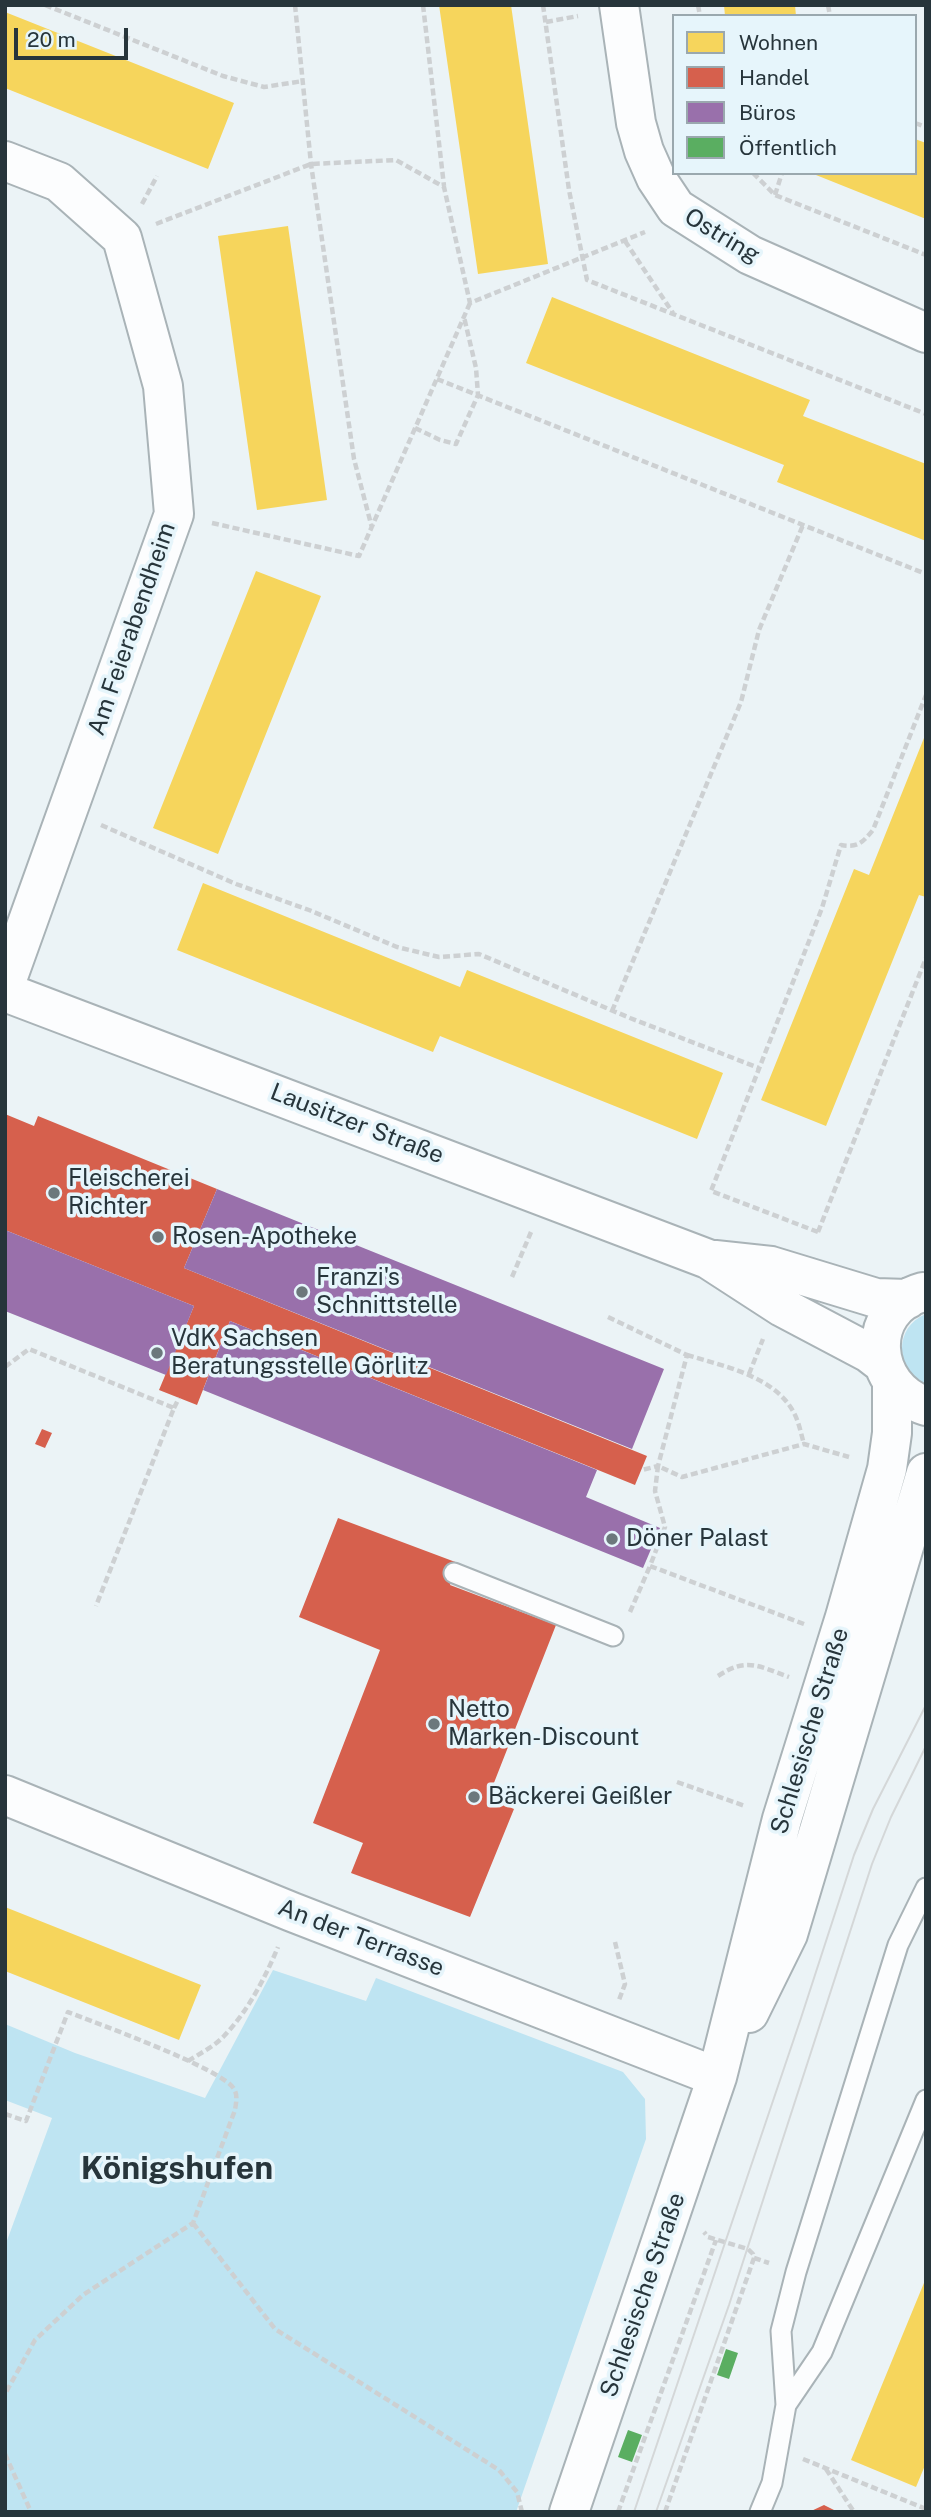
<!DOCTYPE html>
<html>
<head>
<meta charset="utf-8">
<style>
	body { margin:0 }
	#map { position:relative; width:931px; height:2517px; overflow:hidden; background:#ebf3f6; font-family:"Public Sans",sans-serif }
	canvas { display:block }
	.frame { position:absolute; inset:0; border:7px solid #27353b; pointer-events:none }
	.legend { position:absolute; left:672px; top:14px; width:245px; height:161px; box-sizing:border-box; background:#e6f5fb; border:2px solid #9aa8ae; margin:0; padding:9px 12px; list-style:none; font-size:21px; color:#27353b }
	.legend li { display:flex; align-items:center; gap:14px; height:35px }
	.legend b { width:35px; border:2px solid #9aa8ae }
	.scale { position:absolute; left:14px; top:28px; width:114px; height:32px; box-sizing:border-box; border:4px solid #27353b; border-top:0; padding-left:9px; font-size:21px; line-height:24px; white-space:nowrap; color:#27353b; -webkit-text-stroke:5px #e6f5fb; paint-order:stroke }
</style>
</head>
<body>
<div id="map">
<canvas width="931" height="2517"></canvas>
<div class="frame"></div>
<ul class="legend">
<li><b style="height:19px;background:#f6d55c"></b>Wohnen</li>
<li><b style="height:19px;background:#d6604d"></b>Handel</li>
<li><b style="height:19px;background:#9970ab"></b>Büros</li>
<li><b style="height:19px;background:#5aae61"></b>Öffentlich</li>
</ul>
<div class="scale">20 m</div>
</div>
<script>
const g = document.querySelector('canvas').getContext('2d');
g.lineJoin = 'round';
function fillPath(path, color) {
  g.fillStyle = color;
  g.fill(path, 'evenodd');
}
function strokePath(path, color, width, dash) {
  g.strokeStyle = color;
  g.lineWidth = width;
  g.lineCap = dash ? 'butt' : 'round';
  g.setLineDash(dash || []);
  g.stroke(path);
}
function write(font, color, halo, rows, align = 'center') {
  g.font = font + ' "Public Sans",sans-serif';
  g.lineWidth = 7;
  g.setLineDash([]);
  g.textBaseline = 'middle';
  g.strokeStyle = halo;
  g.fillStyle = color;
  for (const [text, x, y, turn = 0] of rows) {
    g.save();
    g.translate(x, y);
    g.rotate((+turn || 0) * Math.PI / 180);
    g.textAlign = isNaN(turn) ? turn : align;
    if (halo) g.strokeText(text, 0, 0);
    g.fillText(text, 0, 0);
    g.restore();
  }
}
const green = new Path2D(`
	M926 1314V1384C895 1371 893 1327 926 1314Z
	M273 1970 366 2001 376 1978 623 2072 645 2099 646 2139 516 2512H5V2246L52 2118 5 2100V2024L75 2053 205 2098Z`);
const homes = new Path2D(`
	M439 5H511L548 264 478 274Z
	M724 5H795L796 16H725Z
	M5 12 234 103 208 169 5 88Z
	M915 139 926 143V219L811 173H915Z
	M288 226 327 500 257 510 218 236Z
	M552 297 810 400 803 416 926 464V541L777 482 784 465 526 363Z
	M256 571 321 596 218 854 153 828Z
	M926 733V897L919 895 826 1126 761 1100 854 869 869 875Z
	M203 883 460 987 467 970 723 1073 697 1139 440 1036 433 1052 177 950Z
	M5 1907 201 1985 179 2040 5 1971Z
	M926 2278V2463L916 2487 851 2460Z`);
const shops = new Path2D(`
	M5 1114 34 1126 38 1116 217 1189 184 1268 647 1456 635 1485 230 1321 197 1405 159 1390 194 1306 5 1230Z
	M42 1429 52 1433 45 1448 35 1444Z
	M338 1518 458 1563 450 1585 556 1625 488 1798 514 1809 470 1917 351 1873 363 1843 313 1823 380 1650 299 1617Z
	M824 2505 838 2512H809Z`);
const offices = new Path2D(`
	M217 1189 664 1369 632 1449 184 1268Z
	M5 1230 194 1306 166 1375 5 1311Z
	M230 1321 597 1470 586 1497 660 1528 643 1568 203 1390Z`);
const public = new Path2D(`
	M726 2349 738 2353 729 2379 717 2375Z
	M628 2430 642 2435 632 2462 618 2457Z`);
const path = new Path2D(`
	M45 5 223 76 264 87 303 81
	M295 5 311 164 354 459 372 528
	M423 5 444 186
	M543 5 569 190 587 280 926 414
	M698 5 700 16
	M828 5 830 16
	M546 22 578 16
	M915 123 926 127
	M753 173 775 195 926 255
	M775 195 782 173
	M142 204 157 176
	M156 224 311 164 396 160 444 187 470 303 645 232
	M625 241 673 313
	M437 379 926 574
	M415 428 440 440 456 444 478 395 476 368 464 317
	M212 523 359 556 470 303
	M101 825 236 884 309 910 397 947 439 957 479 954 630 1018 759 1068
	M612 1011 741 702 759 630 803 525
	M818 1232 711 1191 822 908 841 845C858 848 863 842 873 830L926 695
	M818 1232 926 958
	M512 1277 531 1232
	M608 1317 687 1355 658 1466 642 1470
	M687 1355C723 1366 775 1376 794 1413 799 1422 801 1434 804 1444
	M5 1367 29 1349 174 1408 96 1606
	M749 1374 763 1339
	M174 1408 179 1398
	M630 1612 650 1566
	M804 1624 650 1566 665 1527 655 1491 658 1466 682 1477 804 1444 849 1457
	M718 1676C747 1657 758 1666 789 1677
	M677 1782 745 1806
	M615 1942 625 1984 619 2000
	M188 2061C199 2054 215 2046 224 2036 248 2011 265 1978 278 1947
	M5 2114 26 2121 68 2012C96 2023 223 2069 234 2089 238 2095 236 2103 235 2110L193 2223 83 2295 35 2340 5 2394
	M193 2223 275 2329 499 2470 517 2492 522 2512
	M754 2258 769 2263
	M5 2454 31 2512
	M803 2459 926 2509
	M826 2469 854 2512
	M618 2512 716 2240
	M665 2512 754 2258 753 2254 748 2249 708 2237 704 2232`);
const lane = new Path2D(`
	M454 1573 613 1636
	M786 2405 781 2331 796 2272 898 1945 926 1888
	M760 2512 772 2483 786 2405 822 2352 926 2100`);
const street = new Path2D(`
	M619 5 636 123 644 151 656 178 676 208 750 255 926 333
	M5 161 59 182 122 238 163 386 174 514 5 985
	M5 992 708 1259 782 1307 869 1353 882 1363
	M715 1260 771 1266 876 1298 908 1299
	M923 1292C863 1309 870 1388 926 1406
	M5 1795 292 1912 717 2077
	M749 2013 788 1934 926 1473
	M569 2512 717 2077 782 1819 845 1617 887 1469 892 1433V1384`);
const tram = new Path2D(`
	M634 2512 801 2018 854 1855 873 1809 926 1705
	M656 2512 729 2305 872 1864 891 1817 926 1746`);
const markers = [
	[54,1193,7,"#6c787c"],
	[158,1237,7,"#6c787c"],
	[302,1292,7,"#6c787c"],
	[157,1353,7,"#6c787c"],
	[612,1539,7,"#6c787c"],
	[434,1724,7,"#6c787c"],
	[474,1797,7,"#6c787c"]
];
const streetNames = [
	["Ostring",722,236,31],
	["Am Feierabendheim",132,629,-71],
	["Lausitzer Straße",357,1124,21],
	["Schlesische Straße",810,1731,-73],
	["An der Terrasse",361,1938,21],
	["Schlesische Straße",643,2295,-71]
];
const poiNames = [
	["Fleischerei",68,1179],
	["Richter",68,1207],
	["Rosen-Apotheke",172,1237],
	["Franzi's",316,1278],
	["Schnittstelle",316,1306],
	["VdK Sachsen",171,1339],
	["Beratungsstelle Görlitz",171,1367],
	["Döner Palast",626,1539],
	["Netto",448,1710],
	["Marken-Discount",448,1738],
	["Bäckerei Geißler",488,1797]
];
const districtNames = [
	["Königshufen",177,2169]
];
fillPath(green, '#bee4f2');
fillPath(homes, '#f6d55c');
fillPath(shops, '#d6604d');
fillPath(offices, '#9970ab');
fillPath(public, '#5aae61');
strokePath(lane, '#a9b3b7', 23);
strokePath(street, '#a9b3b7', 42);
strokePath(path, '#cdd0d2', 4.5, [7, 3.5]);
strokePath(lane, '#fcfdfe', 19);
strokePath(street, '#fcfdfe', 38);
strokePath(tram, '#d4d7d8', 2);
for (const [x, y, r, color] of markers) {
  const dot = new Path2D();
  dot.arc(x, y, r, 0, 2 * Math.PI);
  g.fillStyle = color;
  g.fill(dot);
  strokePath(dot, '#e6f5fb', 2.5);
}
write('24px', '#27353b', '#e6f5fb', streetNames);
write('24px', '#27353b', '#e6f5fb', poiNames, 'left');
write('bold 32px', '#27353b', '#e6f5fb', districtNames);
</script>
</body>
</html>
